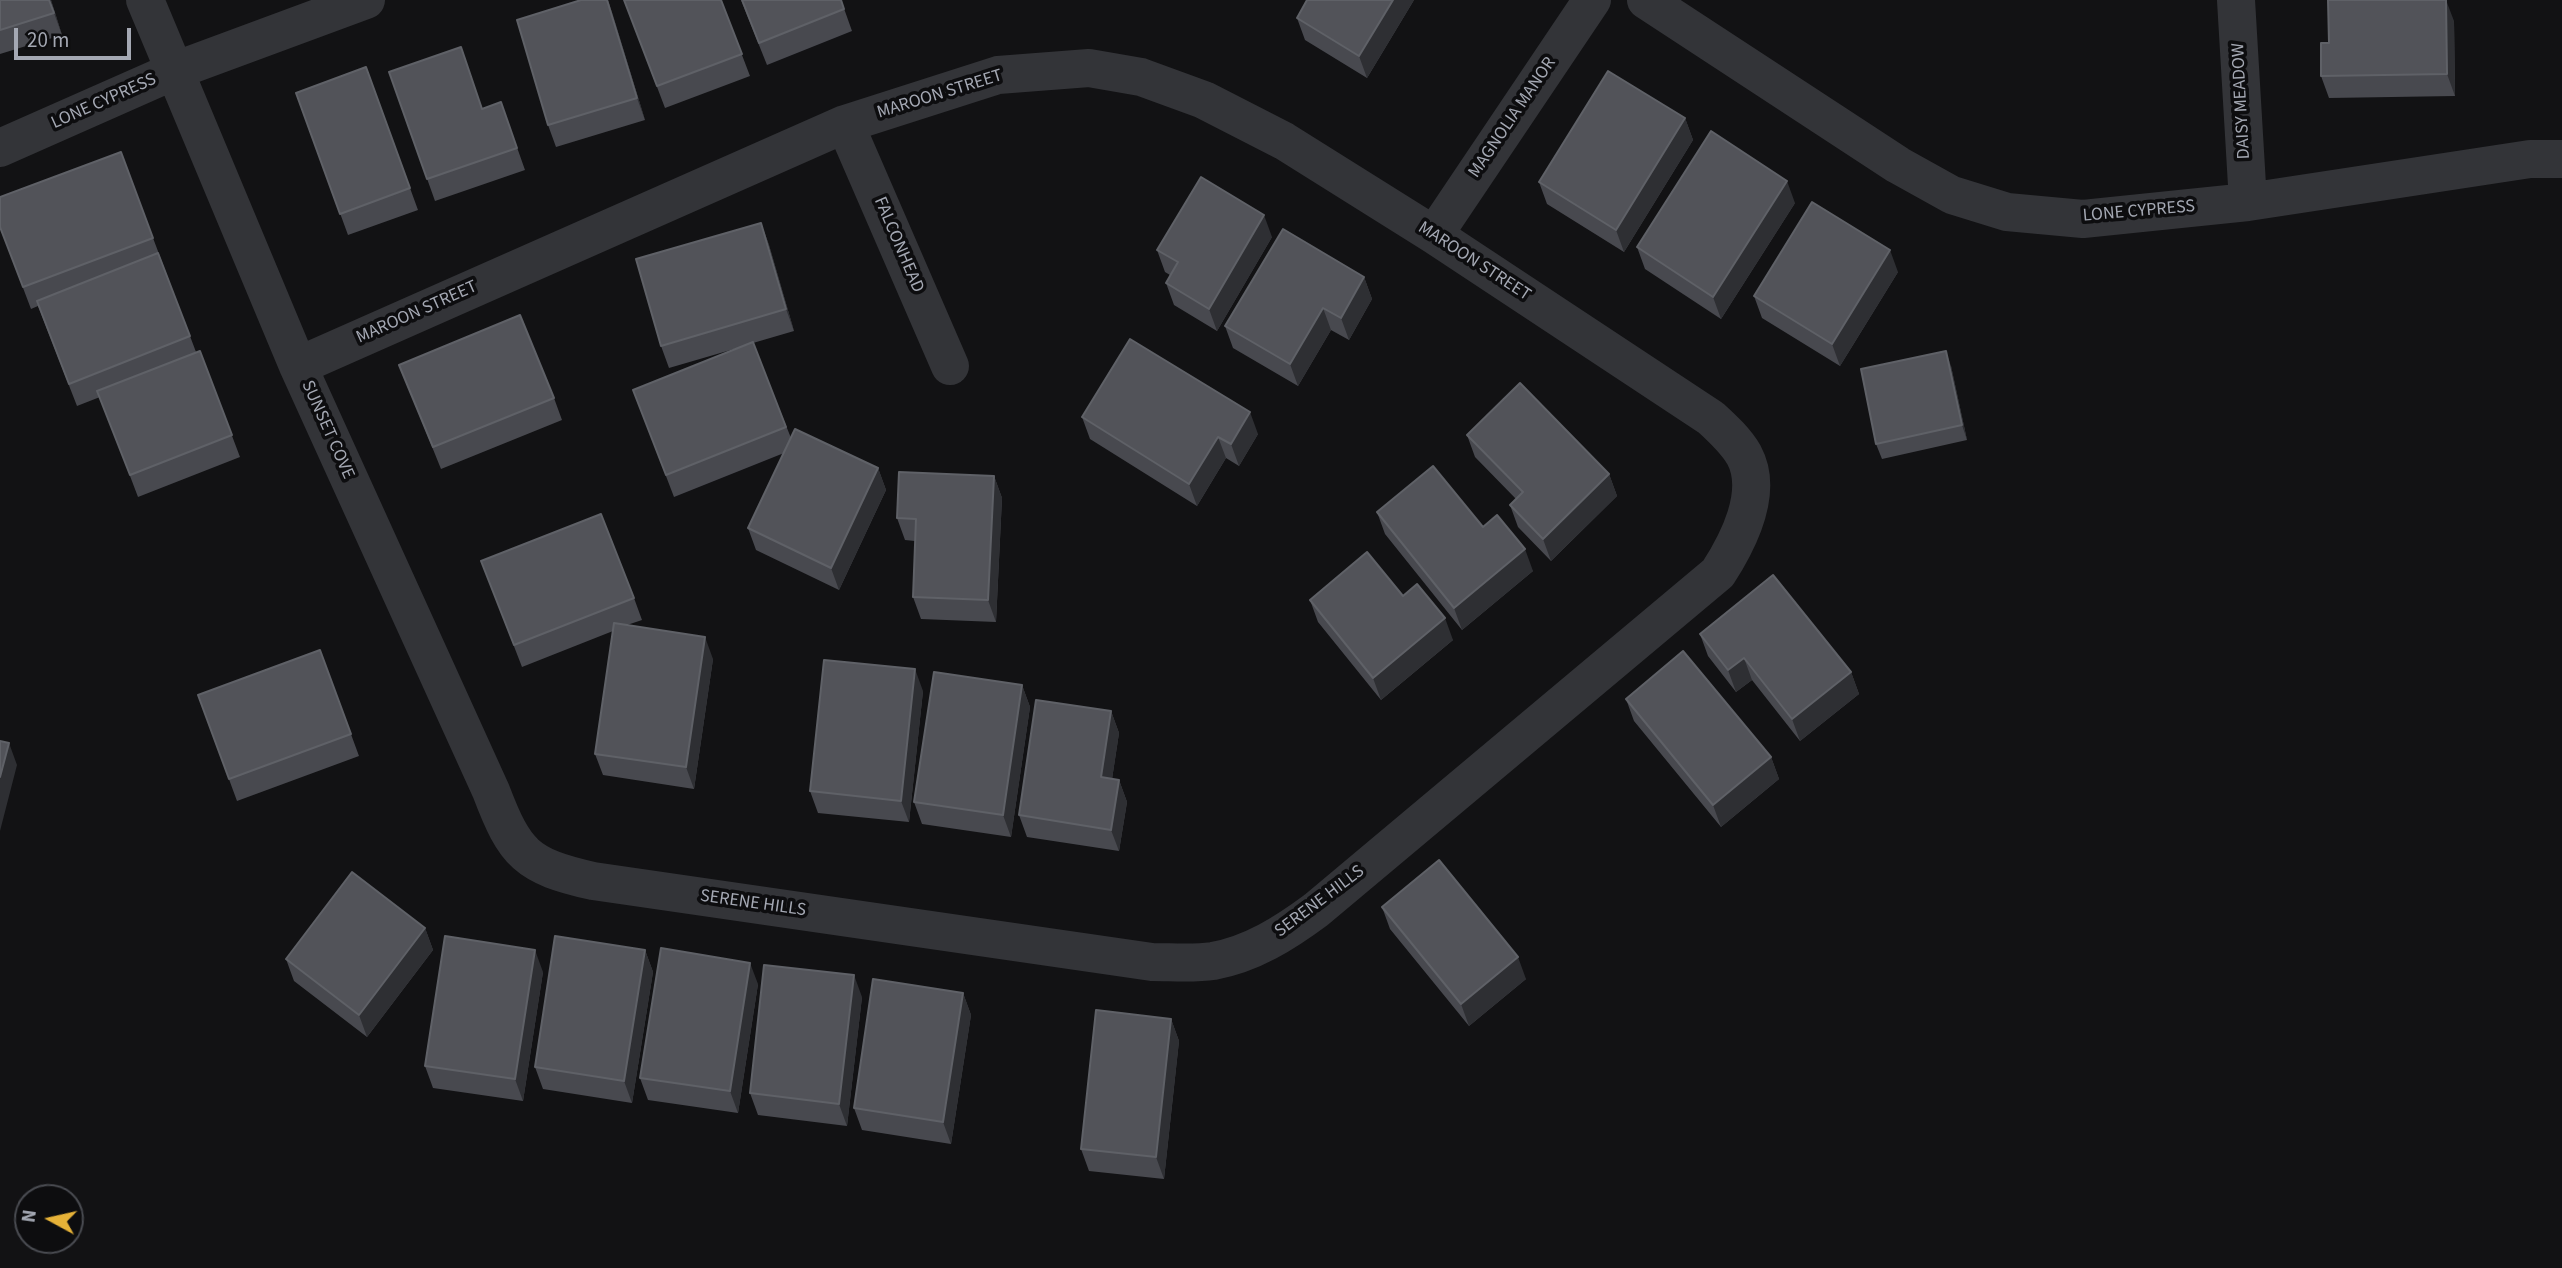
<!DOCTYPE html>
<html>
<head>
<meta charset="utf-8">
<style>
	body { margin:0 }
	#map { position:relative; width:2562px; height:1268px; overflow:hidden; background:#121214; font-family:"Source Sans 3",sans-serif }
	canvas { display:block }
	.north { position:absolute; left:14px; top:1184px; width:70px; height:70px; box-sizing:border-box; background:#0d0d0f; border:2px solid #494b51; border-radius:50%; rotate:278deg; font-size:19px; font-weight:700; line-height:28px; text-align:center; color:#a4a8b3 }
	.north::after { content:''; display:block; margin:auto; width:24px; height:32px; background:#e6b238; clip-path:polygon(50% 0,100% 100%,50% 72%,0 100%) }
	.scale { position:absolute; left:14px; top:28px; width:117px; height:32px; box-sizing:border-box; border:4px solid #a4a8b3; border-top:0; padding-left:9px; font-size:21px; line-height:24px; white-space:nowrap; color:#a4a8b3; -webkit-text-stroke:5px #0d0d0f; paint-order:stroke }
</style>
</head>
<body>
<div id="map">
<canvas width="2562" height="1268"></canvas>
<div class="north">N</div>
<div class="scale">20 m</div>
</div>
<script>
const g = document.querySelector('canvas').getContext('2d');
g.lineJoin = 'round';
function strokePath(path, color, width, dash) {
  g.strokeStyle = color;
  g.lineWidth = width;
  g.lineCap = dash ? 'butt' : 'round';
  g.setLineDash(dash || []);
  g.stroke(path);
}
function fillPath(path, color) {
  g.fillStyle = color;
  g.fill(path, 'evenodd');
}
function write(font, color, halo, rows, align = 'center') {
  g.font = font + ' "Source Sans 3",sans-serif';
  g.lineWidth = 7;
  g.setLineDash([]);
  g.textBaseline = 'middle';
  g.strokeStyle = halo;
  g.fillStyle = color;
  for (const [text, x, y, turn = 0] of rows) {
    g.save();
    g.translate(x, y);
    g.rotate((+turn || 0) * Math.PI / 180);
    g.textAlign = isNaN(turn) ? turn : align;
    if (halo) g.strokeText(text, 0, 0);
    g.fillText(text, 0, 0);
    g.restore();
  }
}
const minor = new Path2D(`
	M145 0 298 366 491 791C515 854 526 866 593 881L1152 962C1172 962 1193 964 1213 961 1252 954 1285 933 1316 910L1718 573C1738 542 1764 492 1744 455 1736 441 1723 429 1711 418L1434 235 1284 141 1204 100 1141 77 1089 68 998 75 845 124 298 366
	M1646 0 1898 165 1952 195 2007 212 2083 219 2248 202 2530 159H2562
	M2236 0 2248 202
	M845 124 950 366
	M0 148 174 71 366 0
	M1434 235 1592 0`);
const wall = new Path2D(`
	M0 0H51L62 35 0 54Z
	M608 0 645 120 556 147 548 125Z
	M624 0H721L750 76 665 108Z
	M741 0H841L852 31 767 65Z
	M1414 0 1367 78 1305 40 1297 18Z
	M2328 0H2374L2454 21 2455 96 2329 98 2321 76 2329 43Z
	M366 67 418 210 348 235 296 93Z
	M389 72 483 109 501 102 525 170 435 201Z
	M1685 118 1693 140 1624 252 1547 204 1539 182Z
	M1795 203 1721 319 1645 269 1637 247Z
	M761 223 769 245 794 331 753 343 791 438 878 468 886 490 839 590 756 550 748 528 784 453 674 497 633 390 741 347 669 368 661 346Z
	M0 227 153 238 196 352 200 351 240 457 138 497 100 397 77 406 38 306 31 309Z
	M1272 237 1217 331 1174 305 1166 283 1170 275 1165 272 1157 250Z
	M1898 272 1840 366 1762 318 1754 296Z
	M1364 277 1372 299 1349 340 1331 330 1298 386 1233 348 1225 326Z
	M399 365 554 398 562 420 441 469Z
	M1951 366 1967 440 1882 459 1876 444Z
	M1082 417 1258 434 1239 466 1226 458 1197 506 1090 439Z
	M1467 435 1609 474 1617 496 1551 561 1518 527 1510 505 1516 499 1475 457Z
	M994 476 1002 498 996 622 921 619 913 597 915 541 905 540 897 518Z
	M1377 512 1483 527 1533 571 1462 630 1385 534Z
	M481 561 634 598 642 620 627 625 713 659 694 789 603 775 595 754 613 631 522 667Z
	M1403 596 1453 640 1381 700 1318 622 1310 600Z
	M1700 634 1851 672 1859 694 1800 741 1752 680 1736 692 1708 656Z
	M320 650 359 756 237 801 198 695Z
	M1022 685 1030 707 1011 837 922 824 914 802Z
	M923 691 909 822 818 813 810 791Z
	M1626 699 1771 757 1779 779 1721 827 1634 721Z
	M1111 711 1119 733 1112 779 1119 780 1127 802 1119 851 1027 837 1019 815Z
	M1382 907 1526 979 1469 1026 1390 929Z
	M425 928 433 950 367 1037 294 981 286 959Z
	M645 950 653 972 632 1103 543 1089 535 1067Z
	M543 972 523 1101 433 1088 425 1066Z
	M758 984 738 1113 648 1100 640 1078Z
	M963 993 971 1015 951 1144 862 1130 854 1108Z
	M862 997 847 1126 758 1115 750 1093Z
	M1171 1019 1179 1041 1164 1179 1089 1171 1081 1149Z`);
const shadedWall = new Path2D(`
	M49 0H51L62 35 54 13Z
	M608 0 613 15 645 120 637 98Z
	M1393 0H1414L1367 78 1359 56Z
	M2446 0 2454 21 2455 96 2447 74Z
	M1685 118 1693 140 1624 252 1616 230Z
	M1787 181 1795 203 1721 319 1713 297Z
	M1264 215 1272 237 1217 331 1209 309Z
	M761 223 769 245 794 331 786 309Z
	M1890 250 1898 272 1840 366 1832 344Z
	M1364 277 1372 299 1349 340 1341 318Z
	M1323 308 1331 330 1298 386 1290 364Z
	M1946 351 1951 366 1967 440 1962 425Z
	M1250 412 1258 434 1239 466 1231 444Z
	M1218 437 1226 458 1197 506 1189 484Z
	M878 468 886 490 839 590 831 568Z
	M1609 474 1617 496 1551 561 1543 539Z
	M994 476 1002 498 996 622 988 600Z
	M1525 549 1533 571 1462 630 1454 608Z
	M1445 618 1453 640 1381 700 1373 678Z
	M705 637 713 659 694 789 686 767Z
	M1744 658 1752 680 1736 692 1728 670Z
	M915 669 923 691 909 822 901 801Z
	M1851 672 1859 694 1800 741 1792 719Z
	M1022 685 1030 707 1011 837 1003 815Z
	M1111 711 1119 733 1109 799 1101 777Z
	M9 743 17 765 0 831V777Z
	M1771 757 1779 779 1721 827 1713 805Z
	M1119 780 1127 802 1119 851 1111 830Z
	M425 928 433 950 367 1037 359 1015Z
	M535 950 543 972 523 1101 515 1079Z
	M645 950 653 972 632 1103 624 1081Z
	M1518 957 1526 979 1469 1026 1461 1004Z
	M750 963 758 984 738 1113 730 1091Z
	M854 975 862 997 847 1126 839 1104Z
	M963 993 971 1015 951 1144 943 1122Z
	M1171 1019 1179 1041 1164 1179 1156 1157Z`);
const building = new Path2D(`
	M0 0H49L54 13 0 30Z
	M581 0H607L637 98 548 125 517 20Z
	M624 0H721L742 54 657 86Z
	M742 0H841L844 9 759 43Z
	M1307 0H1393L1359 56 1297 18Z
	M2328 0H2446L2447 74 2321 76V43H2329Z
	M461 47 482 109 501 102 517 148 427 179 389 72Z
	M366 67 410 188 340 214 296 93Z
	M1608 71 1685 118 1616 230 1539 182Z
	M1711 131 1787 181 1713 297 1637 247Z
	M121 152 153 238 23 287 0 227V197Z
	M1201 177 1264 215 1209 309 1166 283 1178 262 1157 250Z
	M1812 202 1890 250 1832 344 1754 296Z
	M761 223 786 309 661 346 636 259Z
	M1283 229 1364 277 1341 318 1323 308 1290 364 1225 326Z
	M158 253 190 336 69 384 37 301Z
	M520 315 554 398 433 447 399 365Z
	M1130 339 1250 412 1231 444 1218 437 1189 484 1082 417Z
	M753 342 786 427 666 475 633 390Z
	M200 351 232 435 130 475 97 391Z
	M1946 351 1962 425 1876 444 1861 369Z
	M1520 383 1609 474 1543 539 1510 505 1523 492 1467 435Z
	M795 429 878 468 831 568 748 528Z
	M1433 466 1483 527 1497 515 1525 549 1454 608 1377 512Z
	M899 472 994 476 988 600 913 597 916 519 897 518Z
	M601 514 634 598 514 645 481 561Z
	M1367 552 1403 596 1417 584 1445 618 1373 678 1310 600Z
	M1773 575 1851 672 1792 719 1744 658 1728 670 1700 634Z
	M614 623 705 637 686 767 595 754Z
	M320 650 351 734 229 779 198 695Z
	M1683 651 1771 757 1713 805 1626 699Z
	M824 660 915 669 901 801 810 791Z
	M934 672 1022 685 1003 815 914 802Z
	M1036 700 1111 711 1101 777 1119 780 1111 830 1019 815Z
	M0 741 9 743 0 777Z
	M1439 860 1518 957 1461 1004 1382 907Z
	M352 872 425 928 359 1015 286 959Z
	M445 936 535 950 515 1079 425 1066Z
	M555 936 645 950 624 1081 535 1067Z
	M661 948 750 963 730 1091 640 1078Z
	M764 965 854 975 839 1104 750 1093Z
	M873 979 963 993 943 1122 854 1108Z
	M1096 1010 1171 1019 1156 1157 1081 1149Z`);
const streetNames = [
	["MAROON STREET",940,95,-17],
	["DAISY MEADOW",2242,101,-93],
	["LONE CYPRESS",104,102,-24],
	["MAGNOLIA MANOR",1513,118,-56],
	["LONE CYPRESS",2139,212,-5],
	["FALCONHEAD",898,245,67],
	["MAROON STREET",1474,262,33],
	["MAROON STREET",417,313,-24],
	["SUNSET COVE",327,430,66],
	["SERENE HILLS",1320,902,-37],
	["SERENE HILLS",753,904,8]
];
strokePath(minor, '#333438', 38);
fillPath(wall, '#48494f');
fillPath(shadedWall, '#2e2f33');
fillPath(building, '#525359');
strokePath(building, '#5f6167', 2);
write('18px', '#a4a8b3', '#0d0d0f', streetNames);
</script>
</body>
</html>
